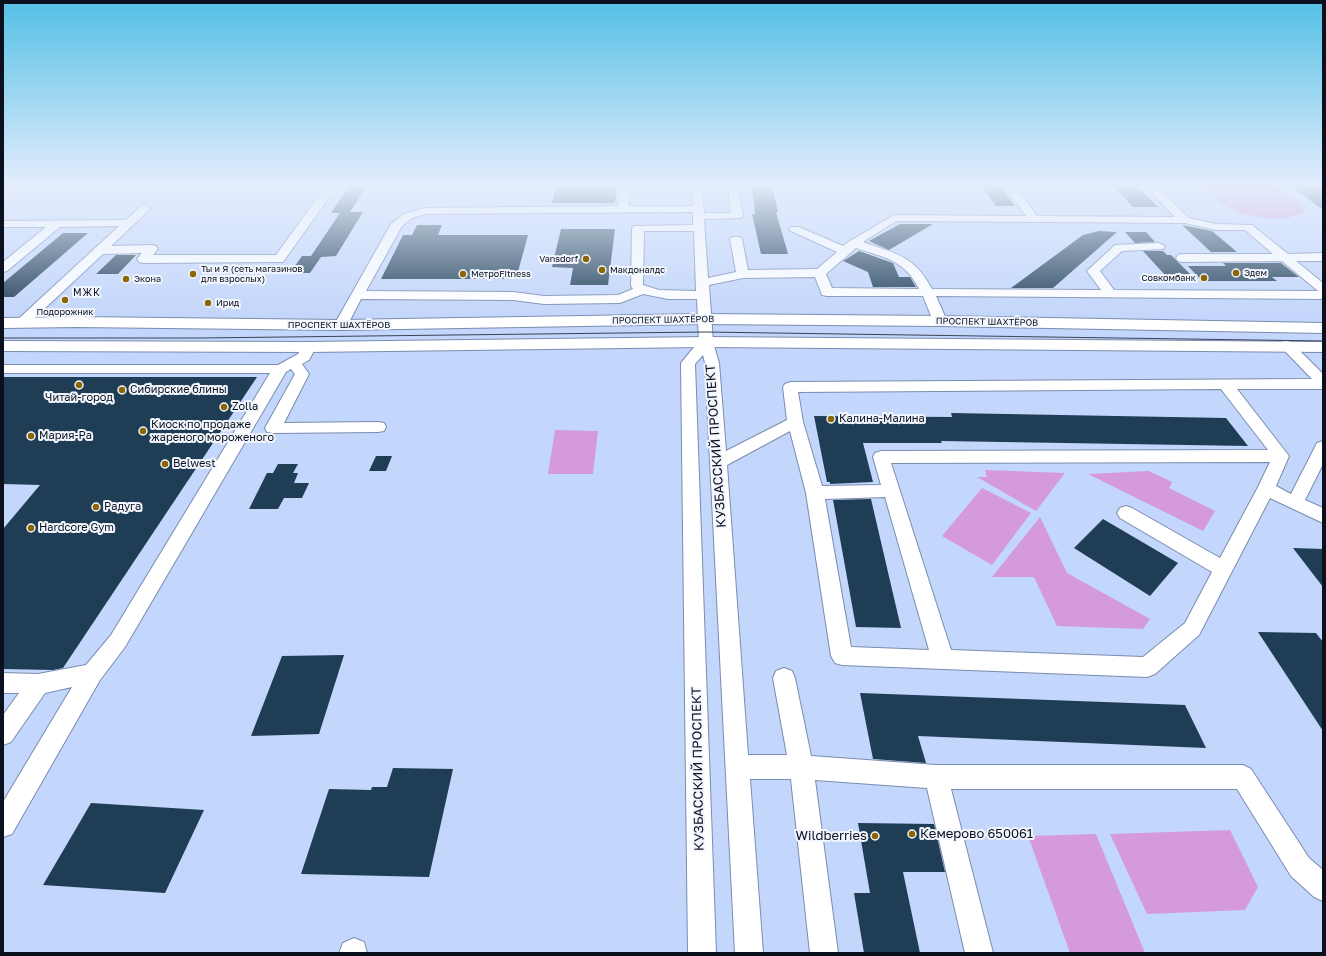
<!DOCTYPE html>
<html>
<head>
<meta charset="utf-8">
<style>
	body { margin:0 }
	#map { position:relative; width:1326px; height:956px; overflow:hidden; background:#c3d6fb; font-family:"Golos Text",sans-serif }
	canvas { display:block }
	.frame { position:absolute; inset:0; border:4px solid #0a101d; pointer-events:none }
</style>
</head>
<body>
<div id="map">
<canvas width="1326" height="956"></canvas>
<div class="frame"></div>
</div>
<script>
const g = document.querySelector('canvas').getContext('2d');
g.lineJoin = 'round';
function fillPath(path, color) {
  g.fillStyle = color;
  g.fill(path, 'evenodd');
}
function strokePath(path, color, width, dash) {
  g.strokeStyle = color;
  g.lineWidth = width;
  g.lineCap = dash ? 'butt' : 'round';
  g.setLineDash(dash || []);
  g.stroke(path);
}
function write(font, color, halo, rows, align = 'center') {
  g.font = font + ' "Golos Text",sans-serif';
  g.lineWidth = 4;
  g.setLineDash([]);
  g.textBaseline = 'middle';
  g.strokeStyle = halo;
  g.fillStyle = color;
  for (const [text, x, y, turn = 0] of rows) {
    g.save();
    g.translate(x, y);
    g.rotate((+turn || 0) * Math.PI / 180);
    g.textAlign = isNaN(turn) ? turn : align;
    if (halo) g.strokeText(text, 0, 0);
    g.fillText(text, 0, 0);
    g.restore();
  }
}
const green = new Path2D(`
	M1200 186H1275L1303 207 1304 213 1284 219 1265 218 1242 214 1222 204Z
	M555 430 598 431 593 474H548Z
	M985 470 1065 473 1036 511 977 477H987Z
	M1149 471 1172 482 1169 488 1215 511 1203 531 1088 474Z
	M982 488 1031 513 992 565 942 536Z
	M1040 517 1067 573 1150 619 1143 629 1057 626 1034 577H992Z
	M1230 830 1258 887 1245 910 1147 914 1110 834Z
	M1096 834 1145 953H1070L1028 836Z`);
const building = new Path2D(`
	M349 186H367L350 212H363L336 256 321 257 310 273H290L302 256H311L340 213H331Z
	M556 186H617L615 203H552Z
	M752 186H772L778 212H776L788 254H761L752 214H755Z
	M982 186H1001L1015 206H996Z
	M1113 186H1137L1158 207H1133Z
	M1291 186H1323V210Z
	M900 224H933L889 250 869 241Z
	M417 225H442L438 235H528L516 279H381L403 235H412Z
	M1182 225 1212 231 1237 252H1211Z
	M561 229H615L608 285H570L573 268 552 267Z
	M1099 231 1117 232 1053 288H1011L1083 235Z
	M1125 232H1146L1155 242 1135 243Z
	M63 233H88L14 297H3V283Z
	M859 251 893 263 899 277H910L916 287H873L868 272 843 261Z
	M1143 251H1163L1167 255H1171L1191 275H1165Z
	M116 255H136L118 274H96Z
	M1223 263H1281L1299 277H1272L1277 281H1202L1188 266H1226Z
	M3 377H257L63 668 53 670 3 669V529L40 485 3 484Z
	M951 413 1226 418 1248 446 941 441 942 443H863L873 482 830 484V482H827L814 416 952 417Z
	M376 456H392L386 471H369Z
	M278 464H298L293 473H298L294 483H309L302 498H284L278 509H249L267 473H273Z
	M871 499 901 628 856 627 833 500Z
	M1103 519 1178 563 1150 596 1074 548Z
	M1293 548 1323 549V587Z
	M1258 632 1316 633 1323 642V731Z
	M344 655 319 734 251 736 282 656Z
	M860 693 1185 705 1206 748 918 736 926 763 873 759Z
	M393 768 453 769 429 877 301 874 329 789 371 790 372 787H387Z
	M91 803 204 810 165 893 43 885Z
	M858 823 934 824 945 872H903L920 953H864L854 893H870Z`);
const minor = new Path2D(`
	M326 186H337L283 262 143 263 139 262 137 259 142 253 103 254 26 326H16L14 323 119 226 60 227 7 271 3 272V262L46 227H3V221L126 220 141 206 145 205 150 208 149 210 111 246 152 245 156 246 158 249 153 255H276Z
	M620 186H630L629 206H693L692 186H702L704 213H731L728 186H738L743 216 741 218 704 219 708 278 736 272 730 239 732 237H740L742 239 748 270 817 269 837 252 791 231 789 229 791 227H799L843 246 850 241 894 215 1026 216 1005 186H1016L1037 216 1175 217 1145 186H1156L1189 218 1216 224 1252 225 1288 254 1323 253V261H1296L1323 283V299L936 296 947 321 945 324H935L933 321 923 296H827L822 295 815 277 743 278 709 285 713 342 719 363 726 451 787 420 783 387 785 384 790 382 1312 379 1279 345 1281 342 1286 341 1291 342 1323 374V389H1237L1289 456 1276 486 1291 494 1317 443 1323 441V464L1305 500 1323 508V523L1270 498 1199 635 1155 674 1147 677 842 665 835 663 831 656 806 493 790 431 727 465 748 755H787L773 678 776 671 784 668 792 671 795 678 811 756 936 765H1243L1251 769 1309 858 1323 870V901L1314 897 1291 876 1237 789H951L993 953H965L927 788 815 780 838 953H810L791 779H750L763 953H735L705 363 703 355 695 364 716 953H688L681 363 699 341 697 299H668L643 294 620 303 544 304 513 300 361 299 346 328H336L334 325 391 224 404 214 425 208 618 206ZM693 212V225L634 226 632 228 631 286 633 289 618 295 544 296 513 292 366 291 402 226 412 218 426 214ZM896 221 1185 223 1216 230H1245L1273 254H1182L1178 255 1176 258 1178 261 1182 262 1282 261 1318 291 1114 290 1100 271 1122 251 1163 249 1165 247 1163 245 1159 243 1115 245 1087 271 1101 290 932 289C914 255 896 254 863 242ZM644 231H694L696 291 659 290 643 285ZM856 248C884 257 905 260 919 289L832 288 826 274ZM1221 389 1268 450 881 451 875 453 873 457 881 485 822 486 803 422 798 392ZM1270 462 1257 489 1220 558 1132 508 1126 506 1120 508 1117 513 1120 518 1212 572 1185 623 1143 657 951 650 891 463ZM885 497 929 650 851 647 825 499Z
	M309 343 314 344 316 347 309 360 302 364 309 374 284 423 378 422 384 423 386 427 384 431 378 432 273 433 267 432 265 428 295 374 291 369 286 372 125 647 100 680 12 834 3 837V802L72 687 45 693 11 742 3 745V715L19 693H3V673L38 674 86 665 111 635 270 373H3V365H278L298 354 304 344Z
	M354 938 364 942 367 953H339L343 943Z`);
const major = new Path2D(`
	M704 314 940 316 1323 323V333L940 326 704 324 341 330 77 327 3 328V318L77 317 341 320Z
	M706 337 1323 342V352L706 347 309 352 3 351V341L309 342Z`);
const tram = new Path2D(`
	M3 338H200L705 332 1323 341`);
const markers = [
	[586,259,4,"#8a6605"],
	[602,270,4,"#8a6605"],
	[1236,273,4,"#8a6605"],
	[193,274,4,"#8a6605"],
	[463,274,4,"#8a6605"],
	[1204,278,4,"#8a6605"],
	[126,279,4,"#8a6605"],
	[65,300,4,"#8a6605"],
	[208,303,4,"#8a6605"],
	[79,385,4,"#8a6605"],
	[122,390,4,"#8a6605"],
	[224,407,4,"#8a6605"],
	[831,419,4,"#8a6605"],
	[143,431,4,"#8a6605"],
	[31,436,4,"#8a6605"],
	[165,464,4,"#8a6605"],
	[96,507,4,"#8a6605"],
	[31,528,4,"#8a6605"],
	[912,834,4,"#8a6605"],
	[875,836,4,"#8a6605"]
];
const farPoinames = [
	["Vansdorf",578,259,"right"],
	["Ты и Я (сеть магазинов",201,269],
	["для взрослых)",201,279],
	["Макдоналдс",610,270],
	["Эдем",1244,273],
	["МетроFitness",471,274],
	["Совкомбанк",1196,278,"right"],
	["Экона",134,279],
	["Ирид",216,303],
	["Подорожник",65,312,"center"]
];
const farStreetnames = [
	["ПРОСПЕКТ ШАХТЁРОВ",663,320,-1],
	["ПРОСПЕКТ ШАХТЁРОВ",987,322,1],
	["ПРОСПЕКТ ШАХТЁРОВ",339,325]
];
const farNeighbourhoodnames = [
	["МЖК",87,293]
];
const poiNames = [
	["Сибирские блины",130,390],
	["Читай-город",79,398,"center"],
	["Zolla",232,407],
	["Калина-Малина",839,419],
	["Киоск по продаже",151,425],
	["жареного мороженого",151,438],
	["Мария-Ра",39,436],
	["Belwest",173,464],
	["Радуга",104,507],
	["Hardcore Gym",39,528]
];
const nearStreetnames = [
	["КУЗБАССКИЙ ПРОСПЕКТ",716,446,-94],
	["КУЗБАССКИЙ ПРОСПЕКТ",698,769,-91]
];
const nearPoinames = [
	["Кемерово 650061",920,834],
	["Wildberries",867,836,"right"]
];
fillPath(green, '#d49ada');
fillPath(building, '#1f3e56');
strokePath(minor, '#7a8caf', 2);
strokePath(major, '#7a8caf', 2);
fillPath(minor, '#fff');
fillPath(major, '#fff');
strokePath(tram, '#394255', 1);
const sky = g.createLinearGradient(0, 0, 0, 320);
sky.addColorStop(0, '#53c0e5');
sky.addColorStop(0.58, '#e4edfd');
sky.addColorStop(1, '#e4edfd00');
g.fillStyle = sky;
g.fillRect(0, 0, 1326, 320);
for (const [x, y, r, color] of markers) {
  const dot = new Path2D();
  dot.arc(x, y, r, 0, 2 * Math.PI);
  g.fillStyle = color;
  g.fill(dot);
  strokePath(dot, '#f2f6fe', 1.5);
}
write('9px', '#0a101d', '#f2f6fe', farPoinames, 'left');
write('9px', '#0a101d', '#f2f6fe', farStreetnames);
g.letterSpacing = '1px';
write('10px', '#0a101d', '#f2f6fe', farNeighbourhoodnames);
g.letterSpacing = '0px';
write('11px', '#0a101d', '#f2f6fe', poiNames, 'left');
write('13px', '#0a101d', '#f2f6fe', nearStreetnames);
write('13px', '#0a101d', '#f2f6fe', nearPoinames, 'left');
</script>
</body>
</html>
